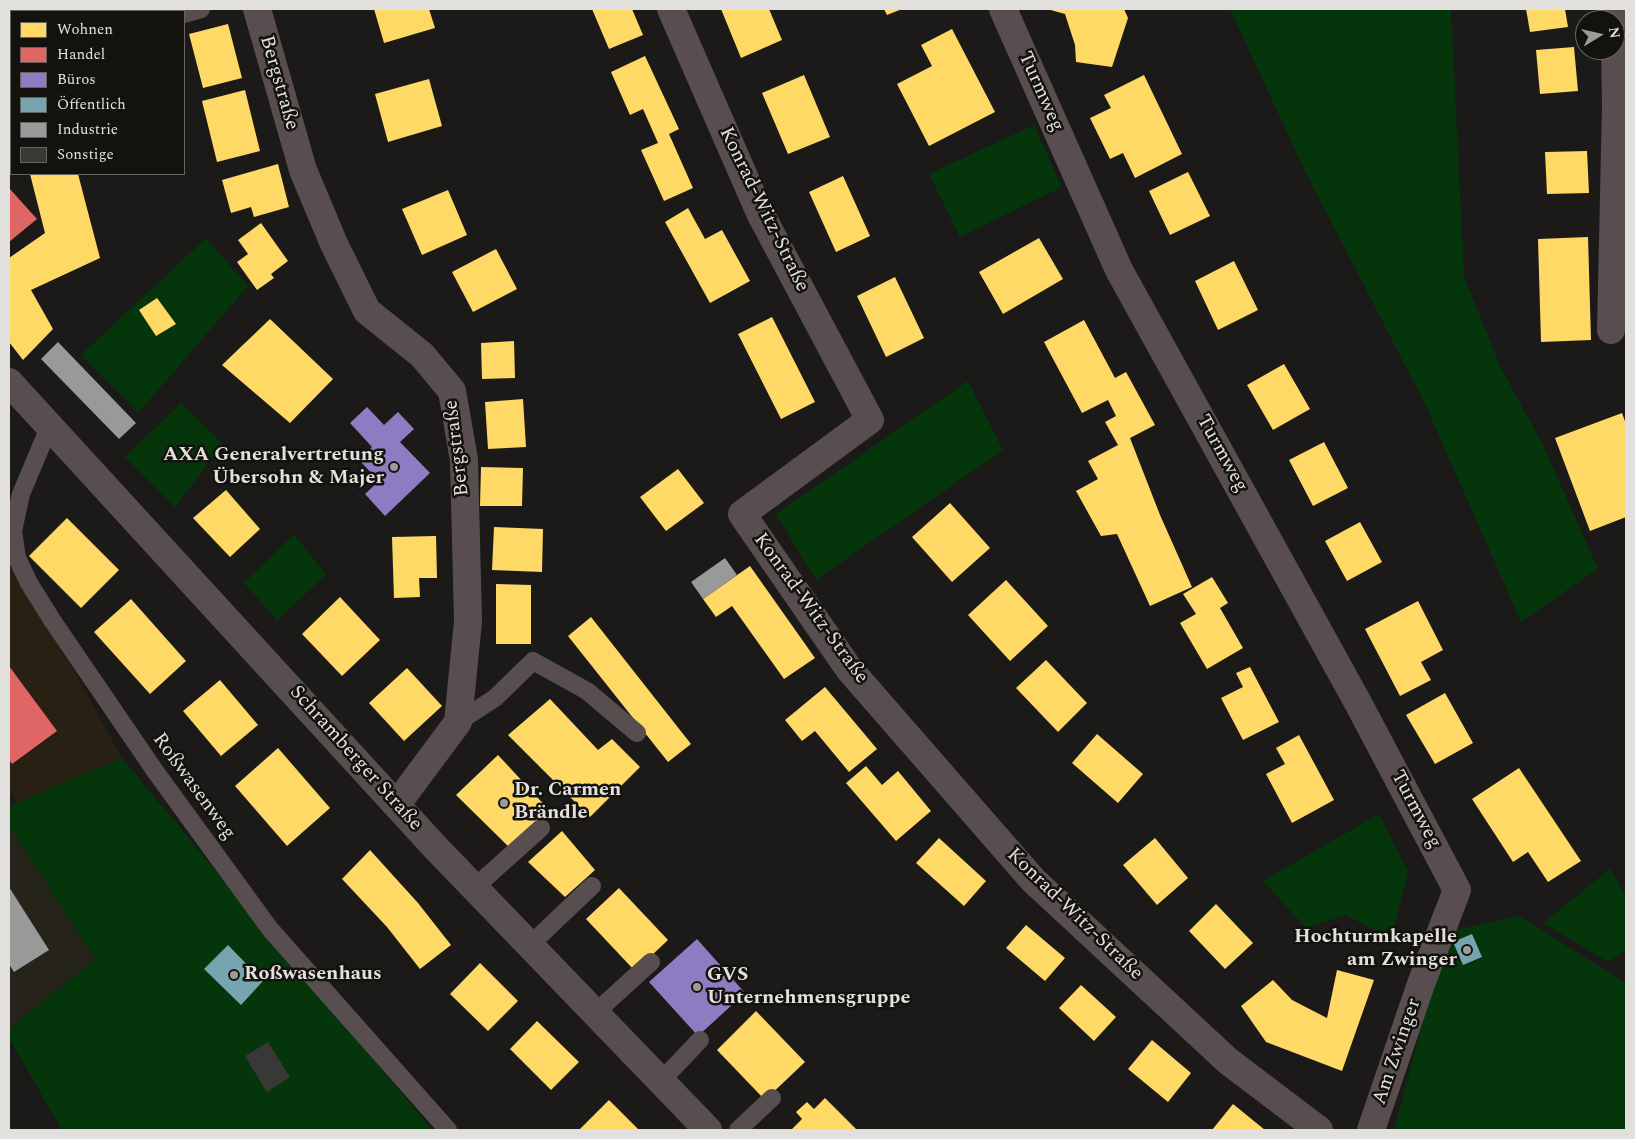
<!DOCTYPE html>
<html>
<head>
<meta charset="utf-8">
<style>
	body { margin:0 }
	#map { position:relative; width:1635px; height:1139px; overflow:hidden; background:#1c1a18; font-family:Spectral,serif }
	canvas { display:block }
	.frame { position:absolute; inset:0; border:10px solid #e1e0dd; pointer-events:none }
	.legend { position:absolute; left:10px; top:10px; width:175px; height:165px; box-sizing:border-box; background:#14120e; border:1px solid #666461; margin:0; padding:6px 9px; list-style:none; font-size:15px; color:#e1e0dd }
	.legend li { display:flex; align-items:center; gap:10px; height:25px }
	.legend b { width:25px; border:1px solid #666461 }
	.north { position:absolute; left:1575px; top:10px; width:50px; height:50px; box-sizing:border-box; background:#14120e; border:1px solid #666461; border-radius:50%; rotate:81deg; font-size:14px; font-weight:700; line-height:20px; text-align:center; color:#e1e0dd }
	.north::after { content:''; display:block; margin:auto; width:18px; height:22px; background:#9c9b98; clip-path:polygon(50% 0,100% 100%,50% 72%,0 100%) }
</style>
</head>
<body>
<div id="map">
<canvas width="1635" height="1139"></canvas>
<div class="frame"></div>
<ul class="legend">
<li><b style="height:14px;background:#ffd966"></b>Wohnen</li>
<li><b style="height:14px;background:#e06666"></b>Handel</li>
<li><b style="height:14px;background:#8e7cc3"></b>Büros</li>
<li><b style="height:14px;background:#76a5af"></b>Öffentlich</li>
<li><b style="height:14px;background:#999"></b>Industrie</li>
<li><b style="height:14px;background:#3a3837"></b>Sonstige</li>
</ul>
<div class="north">N</div>
</div>
<script>
const g = document.querySelector('canvas').getContext('2d');
g.lineJoin = 'round';
function fillPath(path, color) {
  g.fillStyle = color;
  g.fill(path, 'evenodd');
}
function strokePath(path, color, width, dash) {
  g.strokeStyle = color;
  g.lineWidth = width;
  g.lineCap = dash ? 'butt' : 'round';
  g.setLineDash(dash || []);
  g.stroke(path);
}
function write(font, color, halo, rows, align = 'center') {
  g.font = font + ' Spectral,serif';
  g.lineWidth = 5;
  g.setLineDash([]);
  g.textBaseline = 'middle';
  g.strokeStyle = halo;
  g.fillStyle = color;
  for (const [text, x, y, turn = 0] of rows) {
    g.save();
    g.translate(x, y);
    g.rotate((+turn || 0) * Math.PI / 180);
    g.textAlign = isNaN(turn) ? turn : align;
    if (halo) g.strokeText(text, 0, 0);
    g.fillText(text, 0, 0);
    g.restore();
  }
}
const commercial = new Path2D(`
	M9 554 122 758 17 803 9 789Z`);
const built = new Path2D(`
	M9 825 95 959 9 1029Z`);
const green = new Path2D(`
	M9 9H50L51 11H11V136L9 134Z
	M1230 9H1451L1464 277 1501 368 1544 447 1598 569 1521 622 1426 406 1304 169Z
	M1034 125 1062 187 960 237 929 174Z
	M206 238 248 286 139 412 81 355Z
	M968 381 1003 450 816 580 776 514Z
	M181 403 223 444 175 507 125 457Z
	M294 534 326 575 277 620 244 583Z
	M122 758 432 1130H62L9 1038V1029L95 959 9 825V806Z
	M1379 814 1408 872 1391 939 1346 915 1306 928 1263 881Z
	M1610 869 1626 896V951L1608 962 1543 923Z
	M1519 916 1626 983V1130H1394L1434 981 1451 931Z`);
const homes = new Path2D(`
	M134 9H149L150 11H127Z
	M374 9H429L435 28 384 43Z
	M592 9H632L643 35 609 49Z
	M721 9H769L782 40 741 58Z
	M884 9H902L887 15Z
	M1047 9H1124L1128 18 1112 67 1076 62 1075 45 1065 14Z
	M1526 9H1565L1568 27 1530 32Z
	M228 24 242 78 203 88 189 34Z
	M952 29 995 112 929 146 897 84 932 66 921 45Z
	M1574 47 1578 91 1540 94 1536 50Z
	M645 56 679 129 669 134 693 188 664 201 641 150 658 143 643 109 630 115 611 72Z
	M804 75 830 137 788 154 762 93Z
	M1144 75 1182 154 1135 178 1123 153 1110 159 1090 118 1111 108 1104 95Z
	M429 79 442 126 388 142 375 94Z
	M245 90 260 151 217 162 202 101Z
	M1587 151 1589 193 1547 194 1545 152Z
	M278 164 289 207 254 217 251 207 231 213 222 180Z
	M1188 172 1210 216 1170 235 1149 191Z
	M30 174H78L100 258 31 290 53 329 23 360 9 342V258L45 233Z
	M843 176 870 236 836 252 809 192Z
	M448 190 467 235 422 255 402 209Z
	M688 208 705 239 722 230 750 281 710 303 665 222Z
	M261 223 288 261 271 274 274 278 257 290 237 262 248 254 238 240Z
	M1588 237 1591 340 1541 342 1538 239Z
	M1039 238 1063 279 1003 314 979 272Z
	M496 249 517 289 473 312 452 272Z
	M1234 261 1258 310 1218 330 1195 281Z
	M895 277 924 338 886 357 857 296Z
	M157 298 176 324 156 336 139 310Z
	M772 317 815 402 781 419 738 334Z
	M270 319 333 379 290 423 222 365Z
	M1084 320 1115 378 1126 372 1155 425 1130 438 1160 515 1192 587 1150 606 1117 534 1101 536 1076 491 1098 479 1088 461 1118 445 1105 422 1116 416 1108 400 1082 413 1044 342Z
	M514 341 515 378 482 379 481 343Z
	M1284 364 1310 409 1273 430 1247 385Z
	M523 399 526 447 488 449 485 402Z
	M1622 413 1626 424V517L1590 531 1555 438Z
	M1324 442 1348 488 1313 506 1289 460Z
	M481 467 523 468 522 506H480Z
	M678 469 704 503 666 531 640 497Z
	M226 490 260 529 230 557 193 518Z
	M950 503 990 548 952 582 912 537Z
	M67 518 119 570 81 608 29 556Z
	M1360 522 1382 562 1347 581 1325 541Z
	M494 527 543 529 542 572 492 570Z
	M436 536 437 578H419L420 597 394 598 392 537Z
	M750 566 815 658 784 679 732 606 716 617 703 599Z
	M1212 577 1228 603 1220 608 1243 648 1207 669 1180 623 1196 614 1183 594Z
	M1006 580 1048 626 1010 661 968 615Z
	M496 584 531 585V644H496Z
	M340 597 380 640 342 676 302 634Z
	M131 599 186 661 150 694 94 632Z
	M1418 601 1443 650 1421 662 1431 680 1400 696 1365 629Z
	M591 617 691 744 668 762 568 636Z
	M1046 660 1087 703 1058 732 1016 688Z
	M1250 667 1279 722 1243 740 1221 698 1243 687 1236 673Z
	M407 668 442 706 404 741 369 703Z
	M220 680 258 725 221 756 183 711Z
	M825 687 877 749 849 772 815 731 802 741 785 720Z
	M1445 693 1473 743 1435 764 1406 715Z
	M550 699 598 750 612 739 640 767 590 817 508 735Z
	M1097 734 1143 774 1118 803 1072 763Z
	M1299 735 1334 800 1292 823 1266 774 1285 764 1276 748Z
	M278 748 330 808 287 846 235 786Z
	M498 755 551 812 511 849 456 795Z
	M866 766 882 785 898 771 931 811 896 841 846 783Z
	M1519 768 1581 861 1548 882 1528 852 1513 862 1472 799Z
	M562 831 595 870 565 897 528 862Z
	M939 838 986 881 964 906 916 863Z
	M1155 838 1188 878 1157 905 1123 865Z
	M370 850 418 903 451 945 420 969 387 927 342 879Z
	M619 888 668 940 635 971 586 919Z
	M1216 904 1253 943 1225 969 1189 931Z
	M1026 925 1065 958 1045 981 1006 948Z
	M480 963 518 1001 488 1031 450 994Z
	M1337 970 1374 980 1342 1071 1266 1042 1241 1006 1273 980 1292 1000 1327 1018Z
	M1081 985 1116 1017 1094 1041 1059 1008Z
	M756 1011 805 1062 765 1100 717 1050Z
	M537 1021 579 1062 551 1090 510 1049Z
	M1152 1040 1191 1073 1168 1102 1128 1069Z
	M825 1098 857 1130H791L802 1119 796 1112 807 1102 814 1109Z
	M609 1100 639 1130H579Z
	M1233 1104 1265 1130H1212Z`);
const shops = new Path2D(`
	M9 188 37 219 9 242Z
	M9 666 57 731 12 764 9 759Z`);
const offices = new Path2D(`
	M367 407 384 425 398 412 414 429 400 442 430 473 385 516 365 494 379 481 359 460 372 447 350 423Z
	M697 939 745 993 698 1036 649 982Z`);
const public = new Path2D(`
	M1472 934 1482 957 1463 965 1453 942Z
	M228 945 263 981 241 1005 204 969Z`);
const industry = new Path2D(`
	M58 342 136 423 119 439 41 359Z
	M725 558 737 575 703 599 691 582Z
	M9 887 49 950 14 972 9 964Z`);
const building = new Path2D(`
	M268 1042 290 1077 267 1092 245 1056Z`);
const service = new Path2D(`
	M184 14 201 9
	M50 425 21 494 13 531 17 558 29 583 52 620 155 771 270 929 448 1130
	M458 722 495 698 533 661 587 691 637 733
	M474 888 541 828
	M530 945 592 886
	M595 1013 651 962
	M661 1081 700 1040
	M738 1130 772 1098`);
const minor = new Path2D(`
	M257 9 303 170 334 244 367 311 422 355 452 391 464 460 468 621 458 722 397 804
	M671 9 760 213 870 420 742 514 849 669 1033 880 1228 1061 1319 1130
	M1003 9 1119 270 1357 701 1457 890 1421 984 1371 1130
	M1614 9V20
	M1611 330 1616 105 1615 50`);
const tertiary = new Path2D(`
	M9 382 435 847 708 1130`);
const markers = [
	[394,467,5,"#9c9b98"],
	[504,803,5,"#9c9b98"],
	[1467,950,5,"#9c9b98"],
	[234,975,5,"#9c9b98"],
	[697,987,5,"#9c9b98"]
];
const streetNames = [
	["Bergstraße",278,83,74],
	["Turmweg",1040,92,66],
	["Konrad-Witz-Straße",763,210,64],
	["Bergstraße",458,448,-97],
	["Turmweg",1221,454,61],
	["Konrad-Witz-Straße",810,609,54],
	["Schramberger Straße",355,759,48],
	["Roßwasenweg",193,787,54],
	["Turmweg",1415,810,62],
	["Konrad-Witz-Straße",1074,915,44],
	["Am Zwinger",1398,1052,-71]
];
const poiNames = [
	["AXA Generalvertretung",384,456,"right"],
	["Übersohn & Majer",384,479,"right"],
	["Dr. Carmen",514,791],
	["Brändle",514,814],
	["Hochturmkapelle",1457,938,"right"],
	["am Zwinger",1457,961,"right"],
	["Roßwasenhaus",244,975],
	["GVS",707,976],
	["Unternehmensgruppe",707,999]
];
fillPath(commercial, '#282012');
fillPath(built, '#26241a');
fillPath(green, '#04350b');
fillPath(homes, '#ffd966');
fillPath(shops, '#e06666');
fillPath(offices, '#8e7cc3');
fillPath(public, '#76a5af');
fillPath(industry, '#999');
fillPath(building, '#3a3837');
strokePath(service, '#584e4f', 18);
strokePath(minor, '#584e4f', 28);
strokePath(tertiary, '#584e4f', 28);
for (const [x, y, r, color] of markers) {
  const dot = new Path2D();
  dot.arc(x, y, r, 0, 2 * Math.PI);
  g.fillStyle = color;
  g.fill(dot);
  strokePath(dot, '#14120e', 2);
}
write('20px', '#e1e0dd', '#14120e', streetNames);
write('bold 20px', '#e1e0dd', '#14120e', poiNames, 'left');
</script>
</body>
</html>
